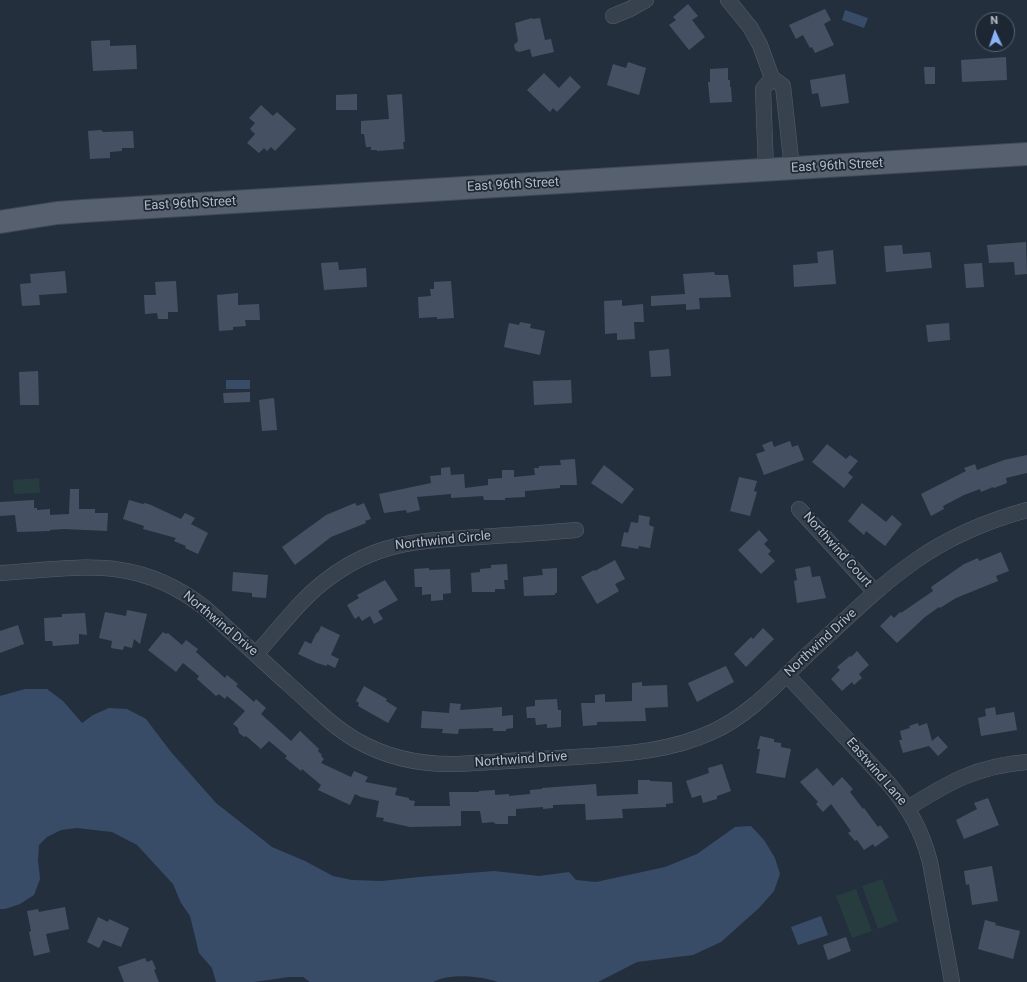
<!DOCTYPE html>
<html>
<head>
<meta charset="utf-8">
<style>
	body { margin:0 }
	#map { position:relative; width:1027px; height:982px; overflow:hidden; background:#242f3e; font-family:Roboto,sans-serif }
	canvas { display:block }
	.north { position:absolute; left:975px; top:12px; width:40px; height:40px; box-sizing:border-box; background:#1d2633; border:1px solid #59626f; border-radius:50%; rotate:357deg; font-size:11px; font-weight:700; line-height:16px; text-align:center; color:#b4bcc9 }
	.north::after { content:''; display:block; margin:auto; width:14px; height:18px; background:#8ab4f8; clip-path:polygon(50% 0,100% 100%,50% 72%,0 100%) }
</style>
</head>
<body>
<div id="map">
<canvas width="1027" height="982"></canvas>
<div class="north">N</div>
</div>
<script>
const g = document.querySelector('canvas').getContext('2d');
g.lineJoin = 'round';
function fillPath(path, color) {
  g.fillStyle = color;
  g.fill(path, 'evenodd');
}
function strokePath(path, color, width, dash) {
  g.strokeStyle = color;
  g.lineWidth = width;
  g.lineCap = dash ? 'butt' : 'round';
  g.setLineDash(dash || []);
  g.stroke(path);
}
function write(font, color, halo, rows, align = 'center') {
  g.font = font + ' Roboto,sans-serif';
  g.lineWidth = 3.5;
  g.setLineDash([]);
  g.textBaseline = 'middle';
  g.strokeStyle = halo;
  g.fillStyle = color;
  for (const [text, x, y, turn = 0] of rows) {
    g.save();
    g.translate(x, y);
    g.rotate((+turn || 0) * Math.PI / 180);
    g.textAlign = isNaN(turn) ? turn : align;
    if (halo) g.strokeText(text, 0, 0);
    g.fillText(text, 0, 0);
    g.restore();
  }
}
const green = new Path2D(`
	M39 478 40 493 14 494 13 480Z
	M882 879 898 921 878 929 862 886Z
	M856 889 872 931 852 938 836 896Z`);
const water = new Path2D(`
	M845 10 868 18 864 28 842 20Z
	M226 380H250V389H226Z
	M25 689H47L63 701 82 723 93 715 109 708 127 709 146 719 171 752 216 803 272 847 305 861 333 876 352 880 382 881 419 877 494 871 539 876 569 872 576 880 596 882 665 867 697 854 735 827 751 826 764 840 775 858 780 874 774 891 759 908 721 942 693 955 637 962 598 982H498C480 976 451 973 433 982H310L303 977H289L254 982H216L212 968 199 953 190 916 181 903 173 884 137 845 112 832 77 828 61 830 47 837 39 845 38 860 40 879 34 895 20 904 5 909H0V696Z
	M821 916 828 935 798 945 791 927Z`);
const building = new Path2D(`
	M688 4 698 16 692 20 705 37 689 50 669 25 676 20 673 17Z
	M825 9 831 20 824 24 834 45 815 53 812 47 810 48 803 35 796 39 789 25Z
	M532 18V19L540 18 545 40 551 39 554 52 532 57 530 49 519 52 515 50 514 45 518 41 515 23Z
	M110 40V46L136 45 137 69 93 71 91 41Z
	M1006 57 1007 80 962 82 961 60Z
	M628 62 646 68 639 95 607 85 613 64 626 68Z
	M924 67H935V84H925Z
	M728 68V80H730V87H731L732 102 710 103 708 82H710V69Z
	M544 73 559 88 570 76 581 87 557 112 553 108 550 112 527 90Z
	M845 74 849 103 821 107 818 93 812 94 810 80Z
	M357 94V110H336V95Z
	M402 94 405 142H403L404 149 377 151V150H371V147H366L364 134H361V121L389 119 387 95Z
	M261 105 273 116 277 112 296 129 275 151 271 147 267 151 264 148 259 153 247 143 255 134 250 129 255 123 249 118Z
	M101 130 103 132 133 131 134 148H122V151L110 152V158L90 159 88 131Z
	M1026 242 1027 274 1015 275 1014 262 989 263 987 245Z
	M902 245 903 254 930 252 932 268 886 272 884 246Z
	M833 250 836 284 794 287 793 265 818 263 817 252Z
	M338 262 339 270 366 268 367 287 324 290 321 263Z
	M982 263 984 287 966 288 964 264Z
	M65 271 67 293 39 295 40 305 22 306 20 284 31 283 30 274Z
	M714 272 715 275H728L731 297 699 298 700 309 686 310V304L651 306V296L685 294 683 274Z
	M176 281 178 312H168V319H158L157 313 145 314 144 295H156L155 282Z
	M451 281 454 318 437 319V317L419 318 418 297 431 296 430 289H434V282Z
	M238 293V305L259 304 260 320H245L246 326 233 327V330L219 331 217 295Z
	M622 300V306L643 304 644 322H634L635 339 617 340V333L605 334 604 301Z
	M520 322 531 324 530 328 545 331 540 355 504 347 509 323 519 325Z
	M949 323 950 340 928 342 926 325Z
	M669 349 671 376 651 377 649 351Z
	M38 371 39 405H20L19 372Z
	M571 380 572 403 534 405 533 381Z
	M250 392V402L224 403 223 393Z
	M274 398 277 430 262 431 259 400Z
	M772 441 774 447 790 441 792 447 798 445 804 460 764 475 756 454 765 451 762 445Z
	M827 444 846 459 850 455 858 461 848 473 853 477 844 488 812 462Z
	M1027 455V473L1006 478 1007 483 994 488 993 487 981 492 980 489 964 495 943 506 944 509 931 516 921 494 966 471 964 468 975 464 977 470 1004 460Z
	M575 459 577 485H560V488L525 491V497L505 498V500H484L483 496 451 498V494L417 497 420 510 407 513 406 510 384 513 379 494 431 483 430 476 441 475V468L450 467 451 475 464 474 465 488 488 485V479L502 478V470H514V477L535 475 534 468H539V466L561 465 560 460Z
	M604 465 634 489 622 504 591 483Z
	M739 477 757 481 754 491 757 492 750 516 730 511Z
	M70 489H79V509H95V513H108L107 531 64 529 50 530V531L17 532 15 515 0 516V502L34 500V508H37V510L50 509V515L69 514Z
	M129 500 143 504 145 503 151 505 181 519 185 513 195 518 191 524 208 533 198 554 185 548 186 546 174 541 176 538 143 529 144 526 123 519Z
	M355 503 357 506 364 503 371 519 365 521 366 523 331 537 295 565 282 547 326 515Z
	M862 503 886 522 892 515 902 524 885 546 866 531 864 535 848 521Z
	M639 515 650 517 649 525 654 527 650 548 639 546 638 549 621 546 624 532 628 533 631 522 638 523Z
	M759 530 768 540 764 544 771 551 768 554 775 561 761 574 738 550Z
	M1001 552 1009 571 996 576 998 581 956 598 940 608 939 607 925 617 897 643 880 626 891 615 894 618 900 612 901 613 933 591 931 587 964 564 978 558 979 561Z
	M615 560 625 579 615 584 619 591 597 604 581 577 594 570 595 571Z
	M507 564 508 580H504L505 589H495V592H472L471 573 480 572V569L491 568V565Z
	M810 566 812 577 820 576 826 598 797 603 794 581 797 580 795 569Z
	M429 568V570L450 569 451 593 443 594V600L431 601V594L422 595V587H415L414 569Z
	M557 568V593H555V595L524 596 523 577 543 575 542 569Z
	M233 572 268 575 266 598 252 597V593L232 591Z
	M385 580 398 600 378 611 383 619 374 624 370 616 362 621 359 616 355 619 347 605 359 598 357 595Z
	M127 610 147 614 140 644 134 639 132 648 124 646 123 650 111 648 112 641 99 638 105 612 126 616Z
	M85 613 87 635 79 634V644L53 646 52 641H45L44 618 62 617V614Z
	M18 625 24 644 0 653V631Z
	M321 626 340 635 331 655 339 659 335 668 327 664V666L317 663 298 654 305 641 311 644 317 632 318 633Z
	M763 628 774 639 746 667 734 654 751 637 753 639Z
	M163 632 166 634 168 633 182 645 186 640 198 649 196 652 225 678 227 675 238 684 236 686 254 702 256 699 266 708 261 714 291 741 300 731 319 749 318 751 322 755 321 756 324 759 321 763 351 777 354 771 368 777 365 782 397 788 395 795 409 798V800L415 801 414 806H450L449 792H479V791L495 790V795L509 794V796L530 794V790L542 789V788L596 784 597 796 638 794V780H650V781L672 782 673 803 666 804V807L622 809 623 818 586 820 585 804H581L553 805V808L543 809V807L516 809V816H508V824H496L493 822 482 823 480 811H461V826L410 827 383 821 384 818 376 817 379 801 361 797 355 794 350 805 318 790 321 785 302 769 301 771 285 758 287 756 269 741 261 749 246 736 244 737 239 733 238 728 233 724 245 711 227 696 225 699 219 694 216 696 197 679 199 676 183 663 176 672 148 650Z
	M857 651 869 665 859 674 862 678 854 685 852 682 842 691 831 679 840 670 837 667 850 656 851 657Z
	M726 666 734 682 697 702 688 683Z
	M642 682V686L667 685 668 707 645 708 646 721 597 722V725L583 726 581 703H595V695L605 694V702L632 701V683Z
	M364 686 387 699 386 701 397 708 388 723 358 706 359 703 356 701Z
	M557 699 558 710H561V727L547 728V724L536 725 535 718H527L526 707 535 706V700Z
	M450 703 461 704 460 710 502 707V716L513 715V728L506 729V731H493V728L459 729 458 734 442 733 443 729 421 728 422 711 449 713Z
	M995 707 996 715 1014 712 1017 730 981 736 978 718 986 716 985 709Z
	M918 723 919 726 927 723 932 741 938 736 948 747 938 756 929 746 903 753 899 740H902L900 731 910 728 909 726Z
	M760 736 774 739V742L781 743V747L791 749 785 778 756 773 760 749H757Z
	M722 764 731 791 717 796V799L703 803 701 795 692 798 686 781 709 773 708 768Z
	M817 768 833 786 842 777 853 789 850 792 863 809 864 808 878 827 880 825 889 837 875 847 873 844 864 850 857 840 855 841 848 833 851 831 831 804 823 812 816 804 818 802 800 782Z
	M988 798 999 825 964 839 956 820 977 809 974 803Z
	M992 866 998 901 972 905 969 884 966 885 964 871Z
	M65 907 69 929 46 934 50 952 34 956 29 932 31 931 27 911 38 909 39 912Z
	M98 917 108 922 109 919 129 928 121 947 103 940 99 948 87 942Z
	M985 920 996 923 995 925 1020 931 1013 959 978 949Z
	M846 937 851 951 828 960 823 945Z
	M145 958 147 962 152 960 156 969 154 970 159 982H124L118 967Z`);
const minor = new Path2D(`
	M728 0 750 27 760 45 772 78 783 86 792 168
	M613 16 630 9 646 0
	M766 170 763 89 772 78
	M799 509 875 592
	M0 573C81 568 136 554 205 608 232 633 259 657 286 682 308 701 330 725 356 740 387 758 423 765 458 764 497 762 536 759 575 757 622 754 669 752 712 732 748 716 777 684 805 657 841 624 875 589 915 561 949 537 987 521 1027 510
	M256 654C279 629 301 598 329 578 378 541 421 541 479 537 511 535 543 533 576 530
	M787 675 890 785C910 810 922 831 930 862L952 982
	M908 808C949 782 977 766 1027 762`);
const primary = new Path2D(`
	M0 222 57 213 84 211 1027 154`);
const streetNames = [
	["East 96th Street",837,166,-3],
	["East 96th Street",513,185,-3],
	["East 96th Street",190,204,-3],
	["Northwind Circle",443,541,-6],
	["Northwind Court",837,550,48],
	["Northwind Drive",220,624,40],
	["Northwind Drive",821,643,-43],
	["Northwind Drive",521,760,-4],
	["Eastwind Lane",876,772,49]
];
fillPath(green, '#263c3f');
fillPath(water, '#394c67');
fillPath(building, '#455162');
strokePath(minor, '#565f6c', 16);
strokePath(primary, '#414a57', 24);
strokePath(minor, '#38414e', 15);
strokePath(primary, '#56606e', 22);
write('13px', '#b4bcc9', '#1d2633', streetNames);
</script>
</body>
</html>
